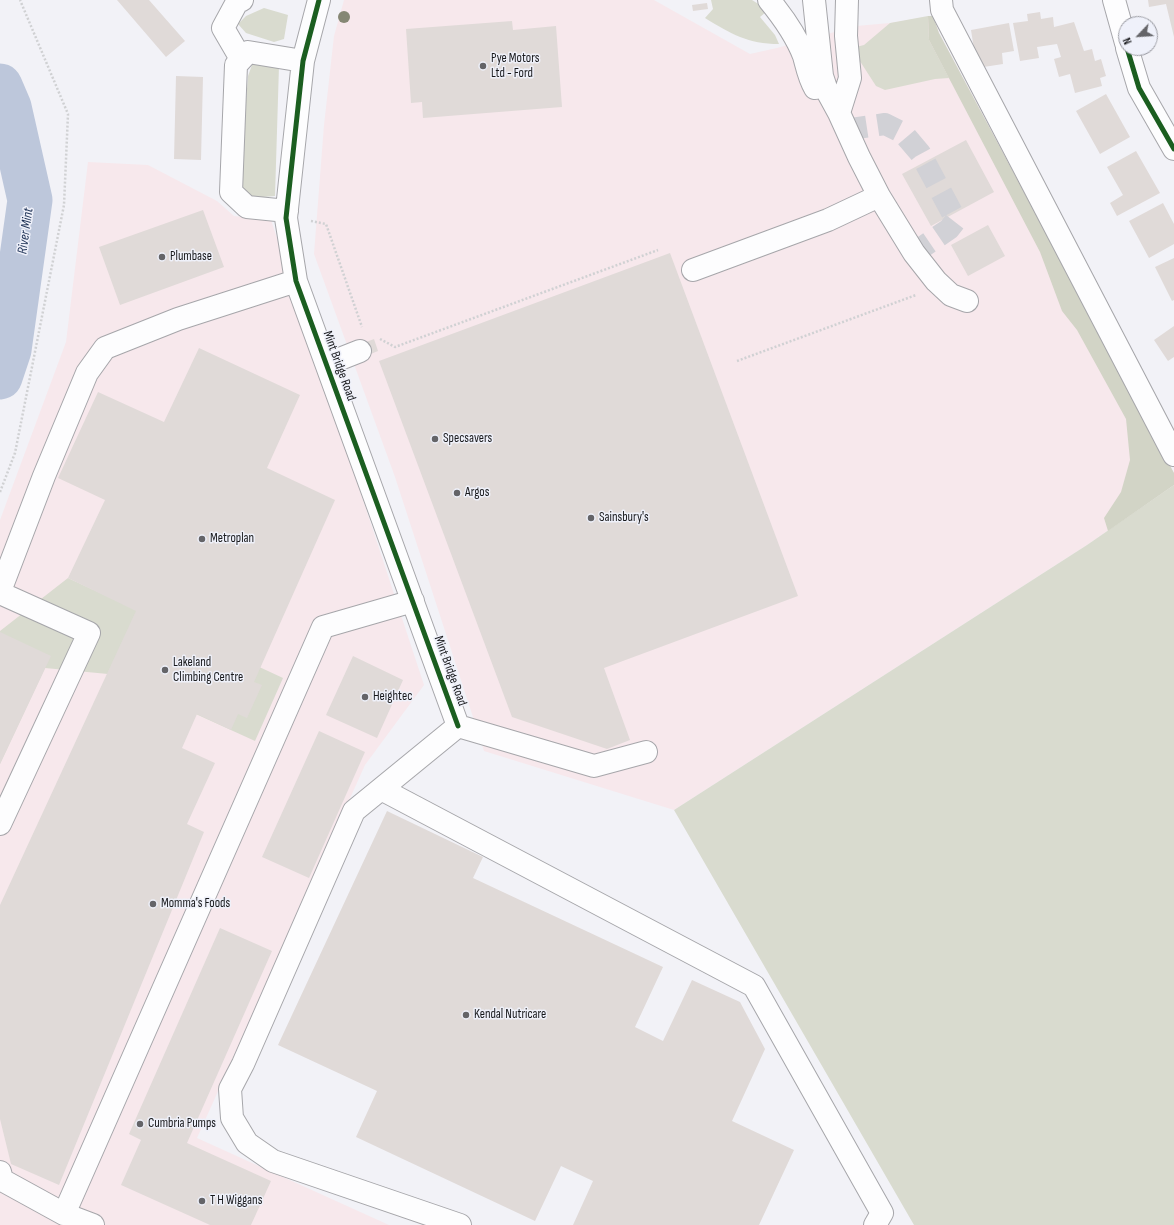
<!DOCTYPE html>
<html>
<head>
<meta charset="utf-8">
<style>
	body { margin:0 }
	#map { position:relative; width:1174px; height:1225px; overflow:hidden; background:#f2f2f7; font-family:"Sofia Sans Condensed",sans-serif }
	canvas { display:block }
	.north { position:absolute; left:1118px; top:16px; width:40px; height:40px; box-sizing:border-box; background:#eff1fa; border:1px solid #999aa1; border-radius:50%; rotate:245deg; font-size:11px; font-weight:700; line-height:16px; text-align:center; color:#17181b }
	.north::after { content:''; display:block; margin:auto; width:14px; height:18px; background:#646468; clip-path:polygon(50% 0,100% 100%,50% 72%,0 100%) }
</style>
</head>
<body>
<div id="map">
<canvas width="1174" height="1225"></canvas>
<div class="north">N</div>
</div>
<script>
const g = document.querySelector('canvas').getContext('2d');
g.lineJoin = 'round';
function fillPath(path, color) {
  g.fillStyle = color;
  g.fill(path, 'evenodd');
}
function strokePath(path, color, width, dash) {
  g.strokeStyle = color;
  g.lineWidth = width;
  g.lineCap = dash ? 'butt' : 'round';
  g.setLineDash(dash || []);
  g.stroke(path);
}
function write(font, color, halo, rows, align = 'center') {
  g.font = font + ' "Sofia Sans Condensed",sans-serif';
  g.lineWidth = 3;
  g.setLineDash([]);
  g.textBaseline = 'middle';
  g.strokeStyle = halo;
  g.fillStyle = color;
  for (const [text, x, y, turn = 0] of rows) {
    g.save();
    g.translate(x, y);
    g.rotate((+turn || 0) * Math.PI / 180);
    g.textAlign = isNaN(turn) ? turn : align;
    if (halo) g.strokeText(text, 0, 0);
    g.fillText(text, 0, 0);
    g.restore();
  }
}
const commercial = new Path2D(`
	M344 0H654L750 54 777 48 856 26 890 23 933 16 939 33 1174 473V485L1087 545 674 810 484 751 395 477 314 254 324 125 334 36Z
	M88 162 148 165 217 201 234 216 271 220 424 685 365 765 197 1138 389 1225H0V520L66 342Z`);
const green = new Path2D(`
	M711 0H752L760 5 766 12 760 17 775 35 779 44C748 44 731 34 705 18L713 9Z
	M264 8 288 15 284 39 274 42 246 33 238 24 246 16Z
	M928 16 929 40 949 78 935 79 885 90 876 86 856 55V47L864 45 890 23Z
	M274 62 279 66 275 196 252 198 243 190 241 162 248 76 252 65Z
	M1174 485V1225H914L674 810 1087 545Z
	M68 578 283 678 255 741 108 674 45 668 0 764V631Z`);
const forest = new Path2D(`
	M928 16H933L939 33 1174 473V485L1108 531 1104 518 1121 492 1130 460 1126 419 1077 330 1062 311 1040 252 929 40Z`);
const river = new Path2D(`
	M0 86 9 107 30 200 9 350 0 377`);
const building = new Path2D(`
	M117 0H149L185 41 166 57Z
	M1148 0H1174V37L1166 4 1149 7Z
	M707 3 708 9 693 11 692 5Z
	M1040 12 1041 19 1053 17 1054 27 1074 22 1084 51 1092 49 1095 61 1101 59 1106 76 1100 78 1102 86 1075 93 1070 74 1059 77 1054 59 1061 57 1057 44 1037 47 1039 58 1020 61 1013 23 1028 21 1027 14Z
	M512 21 513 30 556 26 562 107 423 118 422 102 411 103 406 29Z
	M1009 23 1014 51 1002 53 1003 64 977 68 971 30Z
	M176 76 203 77 201 160 174 159Z
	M1106 94 1130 137 1100 154 1076 111Z
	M966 140 994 192 931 226 902 174Z
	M1136 151 1160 193 1117 216 1110 203 1123 195 1107 167Z
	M1163 203 1174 224V244L1149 258 1129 221Z
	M203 210 224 267 120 305 99 247Z
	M988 225 1005 256 968 276 951 245Z
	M670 253 798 596 604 668 630 740 607 749 512 717 379 361Z
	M1174 258V300L1172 301 1155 267Z
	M1174 326V357L1168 361 1154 340Z
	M374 339 378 351 366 356 361 344Z
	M199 348 300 395 267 468 335 500 254 682 262 685 247 718 238 714 231 730 197 714 182 748 215 763 187 824 204 832 59 1185 11 1164 0 1119V905L136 611 68 578 105 500 58 478 98 392 164 422Z
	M0 632 51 656 0 764Z
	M353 656 403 680 377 738 326 715Z
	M319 731 365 752 309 878 262 857Z
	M387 811 483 857 473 878 663 967 635 1027 663 1041 692 980 740 1002 765 1049 732 1121 794 1150 759 1225H573L593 1181 561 1166 535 1221 356 1137 377 1091 278 1045Z
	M220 928 272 951 187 1143 271 1181 251 1225H210L121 1185 141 1140 129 1134Z`);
const minorTunnel = new Path2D(`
	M845 130 885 124 903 133 920 153 956 220 949 229 914 253`);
const path = new Path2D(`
	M311 221 326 224 362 327
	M380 339 395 347 658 250
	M737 361 916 295
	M0 492 15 453 64 205 68 114 20 0`);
const minor = new Path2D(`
	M319 0 303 61 286 218 296 281 458 726
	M769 0C783 17 796 35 804 56 807 67 809 78 815 88
	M814 0 822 76 827 91 839 113 859 157 879 196 914 253 936 281 951 295 967 301
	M941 0 942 10 1174 455
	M1114 0 1126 43
	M1127 48 1139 88 1174 149
	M241 59 223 28 237 2 242 0
	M839 113 850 78 846 36 847 0
	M287 211 247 207 231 192 236 65 248 52 303 61
	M693 270 828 220 879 196
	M327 364 360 351
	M0 591 44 476 87 373 105 348 178 319 296 281
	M0 593 89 633 0 824
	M458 726 354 811 243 1064 230 1089 232 1118 247 1143 273 1161 460 1225
	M458 726 594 766 646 752
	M381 789 754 986 882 1213 875 1225
	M0 1172 2 1180 64 1214 323 627 413 601
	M64 1214 93 1225`);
const cycleway = new Path2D(`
	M319 0 303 61 286 218 296 281 458 726
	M1127 48 1139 88 1174 149`);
const trees = [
	[344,17]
];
const markers = [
	[483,66,4,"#646468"],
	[162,257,4,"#646468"],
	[435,439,4,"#646468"],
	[457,493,4,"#646468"],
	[591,518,4,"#646468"],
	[202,539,4,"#646468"],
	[165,670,4,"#646468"],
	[365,697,4,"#646468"],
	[153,904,4,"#646468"],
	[466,1015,4,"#646468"],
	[140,1124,4,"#646468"],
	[202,1201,4,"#646468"]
];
const poiNames = [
	["Pye Motors",491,59],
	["Ltd - Ford",491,74],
	["Plumbase",170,257],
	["Specsavers",443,439],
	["Argos",465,493],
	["Sainsbury's",599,518],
	["Metroplan",210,539],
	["Lakeland",173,663],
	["Climbing Centre",173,678],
	["Heightec",373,697],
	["Momma's Foods",161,904],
	["Kendal Nutricare",474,1015],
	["Cumbria Pumps",148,1124],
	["T H Wiggans",210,1201]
];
const streetNames = [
	["Mint Bridge Road",339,366,70],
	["Mint Bridge Road",450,671,70]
];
const waterNames = [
	["River Mint",26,231,-82]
];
fillPath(commercial, '#f7e8ec');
fillPath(green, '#d9dbcf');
fillPath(forest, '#d2d4c6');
strokePath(river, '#bdc7db', 45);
fillPath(building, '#e0dad8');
strokePath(minorTunnel, '#d1d1d6', 22, [22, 11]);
strokePath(minor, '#a6a6aa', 24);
strokePath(path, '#d0d1d3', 2.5, [2, 2]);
strokePath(minor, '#fdfdfe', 22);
strokePath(cycleway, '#1b5e20', 5);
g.fillStyle = '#858774';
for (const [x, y] of trees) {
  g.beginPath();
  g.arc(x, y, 6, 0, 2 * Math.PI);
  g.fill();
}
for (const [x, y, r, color] of markers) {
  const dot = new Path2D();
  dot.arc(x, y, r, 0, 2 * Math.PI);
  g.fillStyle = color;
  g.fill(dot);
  strokePath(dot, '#eff1fa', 1.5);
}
write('13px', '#17181b', '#eff1fa', poiNames, 'left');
write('13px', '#17181b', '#eff1fa', streetNames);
write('italic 14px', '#1a2e52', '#eff1fa', waterNames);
</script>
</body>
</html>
